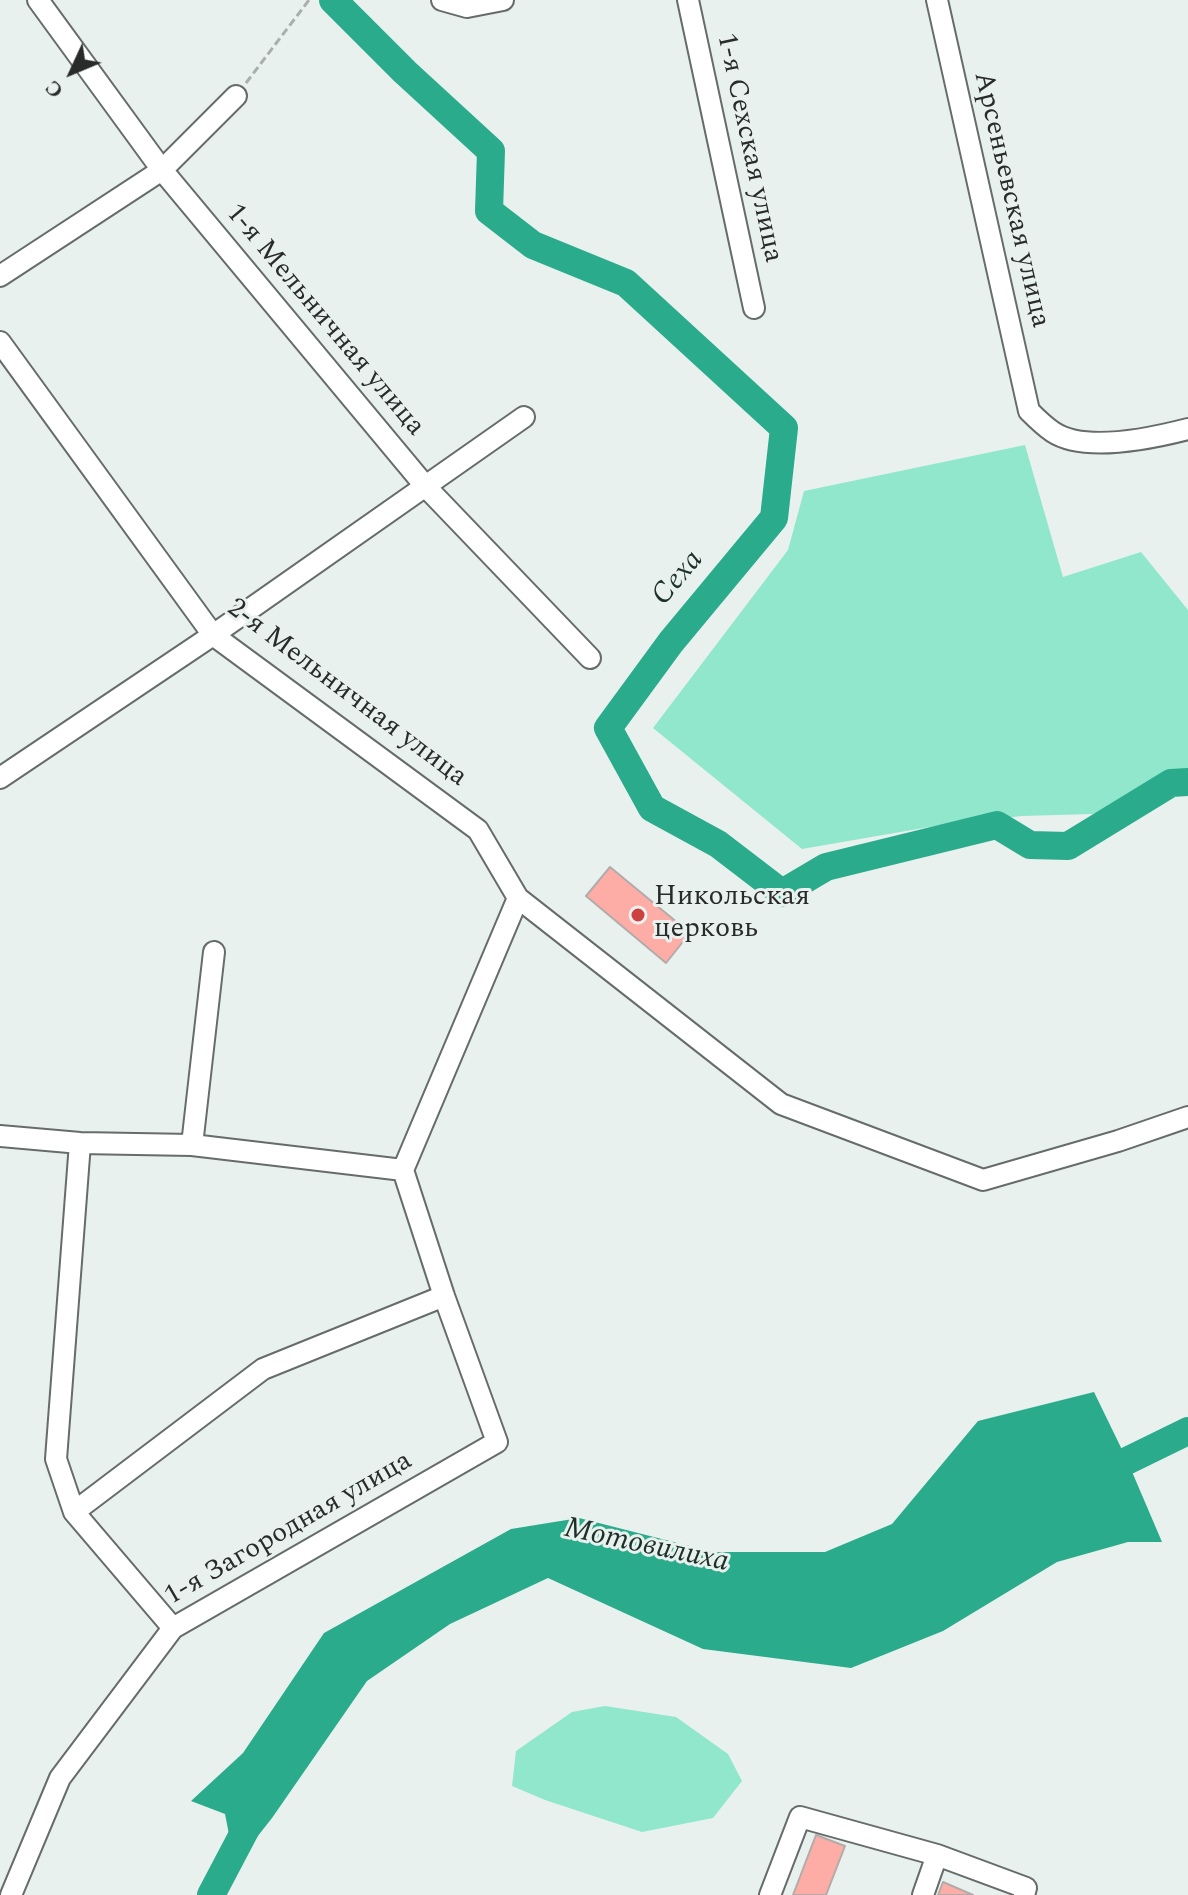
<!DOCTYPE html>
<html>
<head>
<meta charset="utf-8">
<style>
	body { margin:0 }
	#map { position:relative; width:1188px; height:1895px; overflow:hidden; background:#e9f1ee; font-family:Spectral,serif }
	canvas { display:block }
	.north { position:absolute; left:32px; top:32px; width:80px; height:80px; -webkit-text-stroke:6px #e9f1ee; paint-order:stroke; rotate:226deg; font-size:22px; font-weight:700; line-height:32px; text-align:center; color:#282b2a }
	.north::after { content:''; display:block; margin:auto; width:28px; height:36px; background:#282b2a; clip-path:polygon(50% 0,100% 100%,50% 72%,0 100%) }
</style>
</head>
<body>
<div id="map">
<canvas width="1188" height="1895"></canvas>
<div class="north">С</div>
</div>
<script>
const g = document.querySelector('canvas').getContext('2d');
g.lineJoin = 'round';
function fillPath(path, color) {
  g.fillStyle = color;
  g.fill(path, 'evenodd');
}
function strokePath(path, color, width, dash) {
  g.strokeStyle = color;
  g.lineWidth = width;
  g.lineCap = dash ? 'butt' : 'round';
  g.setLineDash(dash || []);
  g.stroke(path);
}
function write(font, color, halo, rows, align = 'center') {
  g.font = font + ' Spectral,serif';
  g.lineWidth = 6;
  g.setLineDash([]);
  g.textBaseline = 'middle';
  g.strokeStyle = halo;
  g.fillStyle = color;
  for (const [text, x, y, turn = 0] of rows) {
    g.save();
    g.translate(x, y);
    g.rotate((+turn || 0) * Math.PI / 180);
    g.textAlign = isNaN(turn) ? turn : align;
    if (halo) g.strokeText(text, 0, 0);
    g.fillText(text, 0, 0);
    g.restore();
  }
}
const green = new Path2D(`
	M1025 445 1063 577 1141 552 1188 610V776L1093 814 1022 816 935 826 802 849 653 728 788 550 804 491Z
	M605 1706 676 1717 728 1754 742 1781 713 1818 642 1832 545 1800 512 1786 516 1751 572 1712Z`);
const water = new Path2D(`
	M1094 1392 1127 1460 1162 1542H1128L1057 1562 943 1631 851 1668 703 1649 548 1578 450 1624 367 1681 272 1818 235 1865 225 1814 191 1801 243 1753 324 1633 511 1529 579 1518 713 1552H825L892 1524 978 1421Z`);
const river = new Path2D(`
	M333 0 405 72 491 151 489 211 533 245 626 283 784 428 774 518 671 642 608 728 652 808 718 844 782 893 826 867 997 825 1030 845 1068 846 1171 783 1188 782
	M1096 1476 1188 1431
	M211 1895 250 1821`);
const building = new Path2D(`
	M610 867 690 933 666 963 586 896Z
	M816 1835 845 1846 826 1895H793Z
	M943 1882 973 1895H938Z`);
const path = new Path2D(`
	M246 83 309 0`);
const minor = new Path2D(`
	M38 0 162 170 426 487 590 658
	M442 0 467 7 503 0
	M688 0 754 308
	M937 0 1029 411C1036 418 1044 426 1053 432 1085 453 1153 438 1188 429
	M0 276 162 170 236 96
	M0 342 213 635 478 830 518 898 781 1104 983 1180 1118 1141 1188 1117
	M0 778 213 635 524 417
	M0 1136 80 1143 192 1145 403 1170
	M80 1143 56 1459 74 1512 173 1628
	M192 1145 214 952
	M403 1170 518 898
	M74 1512 263 1369 444 1296
	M11 1895 60 1778 173 1628 497 1442 444 1296 403 1170
	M770 1895 800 1817 937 1855 1026 1888 1024 1895
	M923 1895 937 1855`);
const markers = [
	[638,915,8,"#ce3f40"]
];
const streetNames = [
	["1-я Сехская улица",748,148,78],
	["Арсеньевская улица",1010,200,77],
	["1-я Мельничная улица",324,321,50],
	["2-я Мельничная улица",346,694,37],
	["1-я Загородная улица",289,1530,-30]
];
const poiNames = [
	["Никольская",654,899],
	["церковь",654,931]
];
const waterNames = [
	["Сеха",679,579,-50],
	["Мотовилиха",646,1547,12]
];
fillPath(green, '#90e7cb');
fillPath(water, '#2aab8b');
strokePath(river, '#2aab8b', 28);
fillPath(building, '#fdada6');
strokePath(building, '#b3abaa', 2);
strokePath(minor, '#656c6a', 24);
strokePath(path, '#a9afad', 3, [8, 4]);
strokePath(minor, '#fff', 20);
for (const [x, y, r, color] of markers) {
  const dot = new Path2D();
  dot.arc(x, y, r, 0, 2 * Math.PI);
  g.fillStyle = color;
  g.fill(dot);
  strokePath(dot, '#e9f1ee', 3);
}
write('28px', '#282b2a', '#e9f1ee', streetNames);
write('28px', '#282b2a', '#e9f1ee', poiNames, 'left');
write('italic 30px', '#1b3029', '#e9f1ee', waterNames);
</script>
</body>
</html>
